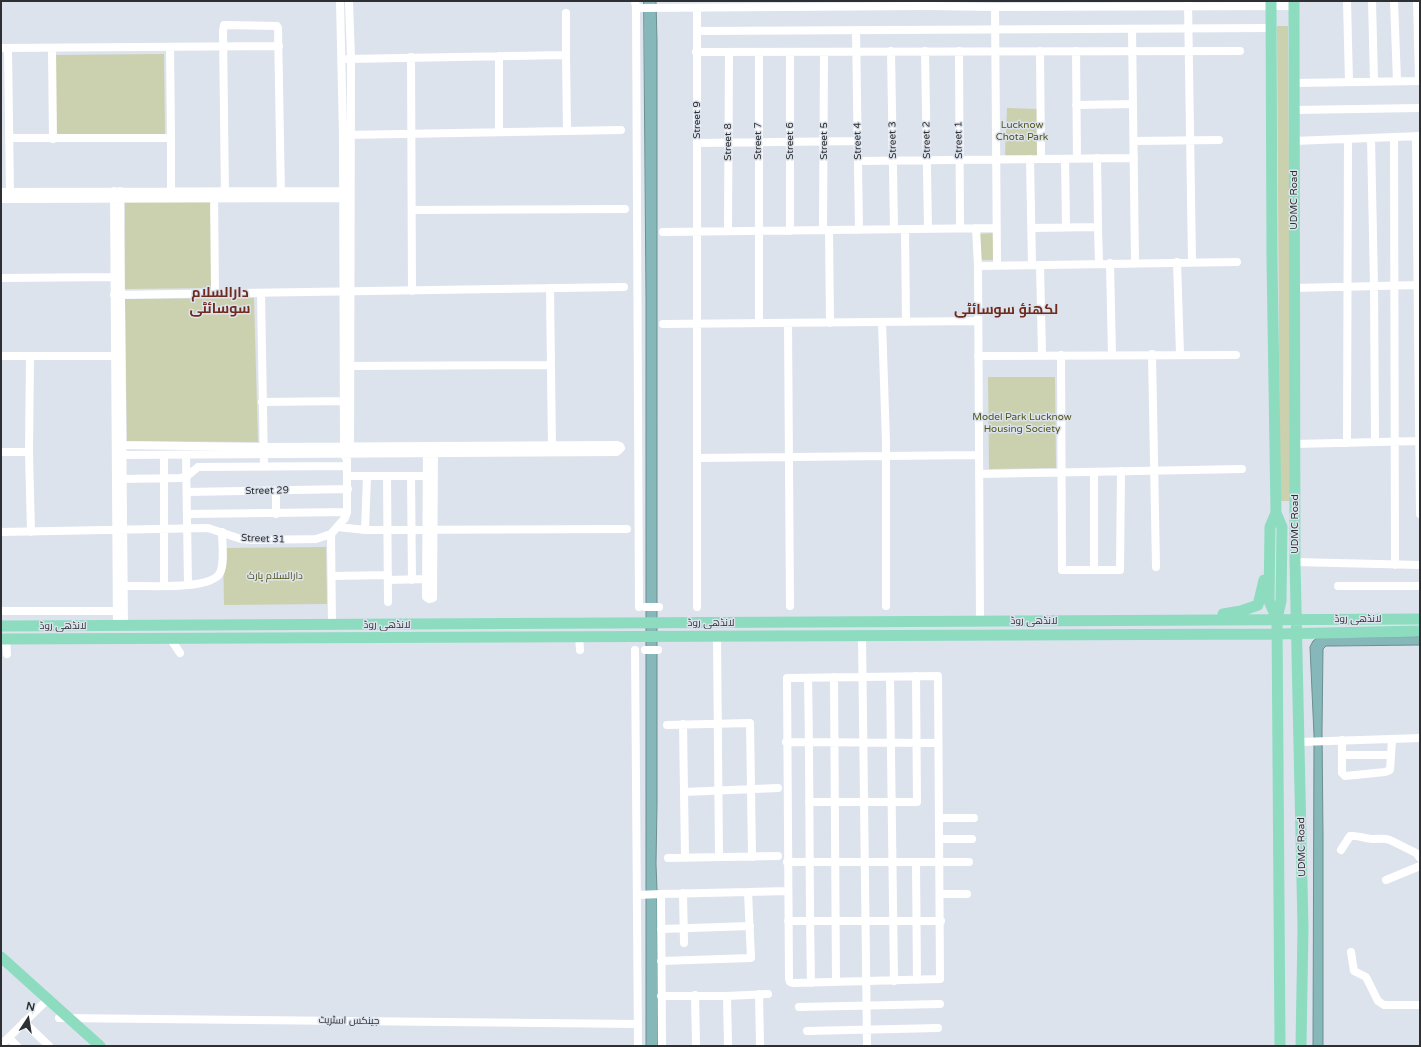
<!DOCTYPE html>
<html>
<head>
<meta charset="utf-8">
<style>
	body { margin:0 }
	#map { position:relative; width:1421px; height:1047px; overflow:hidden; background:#dde3ed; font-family:"Varela Round",sans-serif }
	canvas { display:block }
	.frame { position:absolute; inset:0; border:2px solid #2d2f33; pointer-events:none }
	.north { position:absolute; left:8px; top:999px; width:40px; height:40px; -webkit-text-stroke:3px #dde3ed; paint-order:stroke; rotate:12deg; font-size:11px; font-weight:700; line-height:16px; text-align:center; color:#2d2f33 }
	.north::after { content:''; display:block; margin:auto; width:14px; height:18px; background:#2d2f33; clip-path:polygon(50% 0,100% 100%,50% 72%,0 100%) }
</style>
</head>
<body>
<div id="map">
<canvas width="1421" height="1047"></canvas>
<div class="frame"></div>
<div class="north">N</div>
</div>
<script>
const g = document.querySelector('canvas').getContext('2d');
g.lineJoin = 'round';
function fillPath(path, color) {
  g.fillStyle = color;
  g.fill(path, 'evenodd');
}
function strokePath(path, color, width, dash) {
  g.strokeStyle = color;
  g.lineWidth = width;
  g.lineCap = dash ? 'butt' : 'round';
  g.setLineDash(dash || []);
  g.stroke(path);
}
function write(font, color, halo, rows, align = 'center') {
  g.font = font + ' "Varela Round",Cairo,sans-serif';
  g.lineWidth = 3;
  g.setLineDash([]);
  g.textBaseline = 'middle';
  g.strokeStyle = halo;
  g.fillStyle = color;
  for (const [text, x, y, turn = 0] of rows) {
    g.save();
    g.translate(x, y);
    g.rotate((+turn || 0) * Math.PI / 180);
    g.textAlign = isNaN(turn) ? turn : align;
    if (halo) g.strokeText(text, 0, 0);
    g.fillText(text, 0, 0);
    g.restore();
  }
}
const green = new Path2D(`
	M1277 26H1288L1291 501H1280Z
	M164 54 165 134H56V55Z
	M1007 108 1037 109 1038 160 1011 161 1005 154Z
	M125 201 211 202 212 288 124 289Z
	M993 233V260H980L979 234Z
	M254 298 258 442 127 441 125 299Z
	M988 377H1055L1056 468 989 469Z
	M326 547 327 604 224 605 223 548Z`);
const water = new Path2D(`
	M644 1H656L657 41V804L656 864 657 890 658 1046H646V297Z
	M1420 637V645L1333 646H1326L1323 649 1322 731 1323 836V1046H1313L1314 735 1310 647 1313 641 1317 638Z`);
const minor = new Path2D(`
	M349 1 351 59 350 452
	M635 1 636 7 642 8 927 6 995 7 1293 6
	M1347 1 1349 82
	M1372 1 1374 81
	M1394 1 1397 81
	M1417 1 1419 81
	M1188 2 1192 262
	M636 7 639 607
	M995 7 997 265
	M566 13V55
	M1132 29 1135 263
	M856 30 859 230
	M697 31 1271 28
	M1 48 279 46
	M8 48 10 197
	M52 48 53 139
	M891 51 894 229
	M925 51 928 229
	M959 51 960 228
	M1040 51 1041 159
	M1076 51 1077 159
	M696 52 1240 51
	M759 52V323
	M790 52V231
	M499 56V132
	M411 57 412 291
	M347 59 566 55 567 131
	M1294 83 1420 81
	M1076 105 1133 104
	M1294 110 1420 108
	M346 135 621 130
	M1416 136 1420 514
	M1394 137 1395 565
	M9 138H171L170 47
	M1371 138 1374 286 1375 441
	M1134 141 1219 140
	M1294 141 1420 136
	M697 143 858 141
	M1097 158 1098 227
	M1030 159 1032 265
	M1065 159 1066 227
	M858 161 1134 158
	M114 191 117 626
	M120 191 124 626
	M1 192 348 191
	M214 194 215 293
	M171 195V138
	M225 198 223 31 224 25H227L277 26 278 28 281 198
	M1 199 348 198
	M412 210 625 209
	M976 228 978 266 980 622
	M1032 228 1098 227 1099 263
	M905 229 906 322
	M823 230 824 52
	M829 230 830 323
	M728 231 729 52
	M663 232 996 228
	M1177 262 1180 354
	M1110 263 1112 355
	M1040 265 1042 355
	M978 266 1237 262
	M1 278 114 277
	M550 288 552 450
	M1294 288 1420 285
	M261 293 264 467
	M114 295 624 287
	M882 322 886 442V606
	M788 323 790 606
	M663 324 978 321
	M1152 354 1156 567
	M1061 355 1062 570H1120L1121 471
	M1 356H114
	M978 356 1236 355
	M346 366 551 365
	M262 402 344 401
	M1347 443 1348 139
	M1295 444 1420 441
	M427 448 426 597 429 599 433 598V596L434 449
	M1 452H29L31 532
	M29 452 30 356
	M116 455 617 452 621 448 620 446 617 445 263 447 116 445
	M164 455V585
	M186 455 188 585
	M697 458 979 455
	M1094 472V570
	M979 474 1242 469
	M348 476H427
	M387 476 388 602
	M411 476 412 580
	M122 479 180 478 186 477 198 467 347 466
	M187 492 348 489
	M187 514 347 512
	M276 514V491
	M338 527 365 530 627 529
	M365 530 367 476
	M1 532 208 528 241 539 254 540 316 539 331 534 345 518 347 512V460L344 454V446L343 135 340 1
	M331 534 332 625
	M1295 562 1420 565
	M333 576 388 575
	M388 580 426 579
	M124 586C144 585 210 591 220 573 225 563 222 543 222 532
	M1338 586H1420
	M645 607H659
	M697 607V8
	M1 611H116
	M717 635 719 857
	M862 635 867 1045
	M579 636 580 650
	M170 638 180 653
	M6 639 7 654
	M635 650 638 1046
	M645 650H658
	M938 676 940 979 793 983 790 982 789 979 787 678Z
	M834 677 836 982
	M890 677 894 981
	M808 678C810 779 809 881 811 983
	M683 724 685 857
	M667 725 750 723 752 857
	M1342 740V773L1345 776 1385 772 1390 770 1392 740
	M786 742 938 743
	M1300 742 1420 738
	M1342 755H1391
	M684 792 778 788
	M809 802H917L916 676
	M939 818H974
	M940 839H972
	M1341 850 1350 836C1358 835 1365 839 1373 839 1379 839 1384 838 1390 840L1416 853 1420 858
	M668 858 778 856
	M787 862H969
	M916 862 917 980
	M1386 880 1420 866
	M683 893 684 943
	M940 894H967
	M637 895 661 894
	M788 921H941
	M661 929 750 926
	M1351 952 1354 971 1366 977 1378 1001 1384 1005H1420
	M661 961 751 958 748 892 788 891
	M759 994 760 1046
	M695 995 696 1046
	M661 996H727L768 994
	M727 996 728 1046
	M799 1007 940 1004
	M59 1018 638 1024
	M24 1022 49 1046
	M807 1031 938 1028
	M9 1038 17 1046
	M1 1045 48 999
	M662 1046 661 894 748 892`);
const major = new Path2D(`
	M1271 1 1272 260 1276 513 1270 527 1269 601 1277 619
	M1294 1 1295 562 1303 928 1301 1046
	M1276 513 1282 527 1281 601 1277 619 1280 1046
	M1223 614 1241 611 1258 605 1264 580
	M1 626 1420 619
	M1 639 1277 634 1420 631
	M1 957 100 1046`);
const streetNames = [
	["Street 9",697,120,-90],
	["Street 3",893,140,-91],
	["Street 2",927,140,-91],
	["Street 1",959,140,-91],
	["Street 7",758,141,-90],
	["Street 6",790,141,-90],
	["Street 5",824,141,-90],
	["Street 4",858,141,-91],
	["Street 8",728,142,-90],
	["UDMC Road",1294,200,-90],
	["Street 29",267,491,-1],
	["UDMC Road",1295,524,-90],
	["Street 31",263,539,2],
	["لانڈھی روڈ",1358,619],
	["لانڈھی روڈ",1034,621],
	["لانڈھی روڈ",711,623],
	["لانڈھی روڈ",387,625],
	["لانڈھی روڈ",63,626],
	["UDMC Road",1302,847,-91],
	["جینکس اسٹریٹ",349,1021,1]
];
const parkNames = [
	["Lucknow",1022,125],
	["Chota Park",1022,137],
	["Model Park Lucknow",1022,417],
	["Housing Society",1022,429],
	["دارالسلام پارک",275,576]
];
const districtNames = [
	["دارالسلام",220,293],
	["سوسائٹی",220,309],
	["لکھنؤ سوسائٹی",1006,310]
];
fillPath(green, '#cbd0ae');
fillPath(water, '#86b7b9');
strokePath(water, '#6b8e91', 1);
strokePath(minor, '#fff', 8);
strokePath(major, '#8edcc0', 11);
write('10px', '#2d2f33', '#dde3ed', streetNames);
write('10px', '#505519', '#dde3ed', parkNames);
write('bold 14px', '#6f2b1d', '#dde3ed', districtNames);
</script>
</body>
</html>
